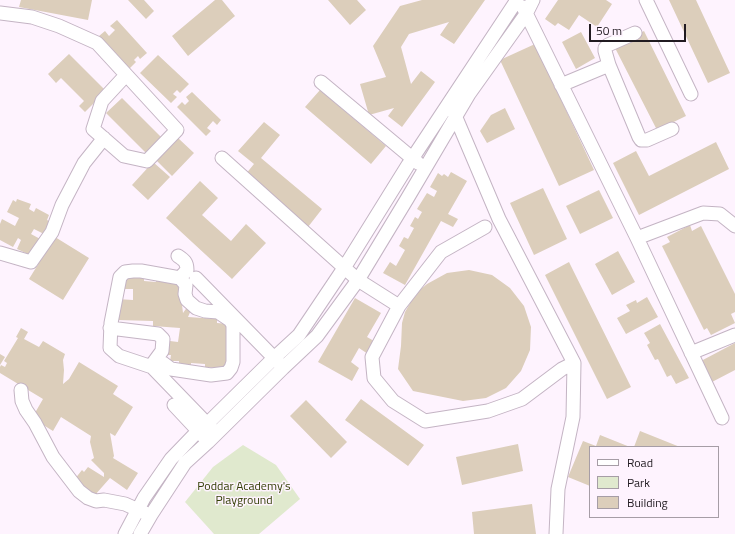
<!DOCTYPE html>
<html>
<head>
<meta charset="utf-8">
<style>
	body { margin:0 }
	#map { position:relative; width:735px; height:534px; overflow:hidden; background:#fef3fe; font-family:"Titillium Web",sans-serif }
	canvas { display:block }
	.legend { position:absolute; left:589px; top:446px; width:130px; height:72px; box-sizing:border-box; background:#fef3fe; border:1px solid #a69da6; margin:0; padding:5px 7px; list-style:none; font-size:12px; color:#211b21 }
	.legend li { display:flex; align-items:center; gap:8px; height:20px }
	.legend b { width:20px; border:1px solid #a69da6 }
	.scale { position:absolute; left:589px; top:24px; width:97px; height:18px; box-sizing:border-box; border:2px solid #211b21; border-top:0; padding-left:5px; font-size:12px; line-height:14px; white-space:nowrap; color:#211b21; -webkit-text-stroke:3px #fef3fe; paint-order:stroke }
</style>
</head>
<body>
<div id="map">
<canvas width="735" height="534"></canvas>
<ul class="legend">
<li><b style="height:5px;background:#fff"></b>Road</li>
<li><b style="height:11px;background:#e0e9ce"></b>Park</li>
<li><b style="height:11px;background:#dccebb"></b>Building</li>
</ul>
<div class="scale">50 m</div>
</div>
<script>
const g = document.querySelector('canvas').getContext('2d');
g.lineJoin = 'round';
function fillPath(path, color) {
  g.fillStyle = color;
  g.fill(path, 'evenodd');
}
function strokePath(path, color, width, dash) {
  g.strokeStyle = color;
  g.lineWidth = width;
  g.lineCap = dash ? 'butt' : 'round';
  g.setLineDash(dash || []);
  g.stroke(path);
}
function write(font, color, halo, rows, align = 'center') {
  g.font = font + ' "Titillium Web",sans-serif';
  g.lineWidth = 3;
  g.setLineDash([]);
  g.textBaseline = 'middle';
  g.strokeStyle = halo;
  g.fillStyle = color;
  for (const [text, x, y, turn = 0] of rows) {
    g.save();
    g.translate(x, y);
    g.rotate((+turn || 0) * Math.PI / 180);
    g.textAlign = isNaN(turn) ? turn : align;
    if (halo) g.strokeText(text, 0, 0);
    g.fillText(text, 0, 0);
    g.restore();
  }
}
const green = new Path2D(`
	M243 445 276 465 300 499 259 534H214L185 502 213 467Z`);
const building = new Path2D(`
	M21 0H92L88 20 19 7Z
	M128 0H144L154 11 146 19Z
	M215 0H222L235 16 188 56 172 36Z
	M328 0H357L366 10 350 25Z
	M422 0H485L454 44 440 35 449 22 409 34 401 47 411 84 421 71 435 82 402 127 388 116 394 108 369 115 360 84 386 77 373 46 400 6Z
	M558 0H606L612 4 597 27 579 15 569 30 558 23 555 26 545 19Z
	M669 0H696L730 73 708 83Z
	M117 20 147 53 140 59 138 56 134 60 136 62 129 69 99 36 105 31 109 36 115 30 110 26Z
	M644 31 686 116 657 130 614 46Z
	M581 32 595 58 576 69 562 42Z
	M535 44 594 170 559 186 500 60Z
	M69 54 106 91 85 112 79 106 84 101 61 78 56 83 48 74Z
	M158 55 189 84 180 93 177 90 173 94 177 97 171 103 140 73Z
	M320 90 386 146 371 164 305 107Z
	M192 92 221 120 217 125 213 121 207 128 211 131 206 136 177 107 182 102 185 105 189 101 186 97Z
	M122 98 164 140 149 156 106 113Z
	M505 108 515 129 487 143 480 131 491 115Z
	M264 122 280 135 261 158 322 209 308 227 245 175 254 164 238 151Z
	M178 138 194 153 172 176 156 160Z
	M716 142 729 169 639 215 613 163 636 151 649 176Z
	M153 162 170 177 148 200 132 185Z
	M451 172 467 181 448 214 458 219 453 227 441 221 405 285 383 273 390 262 396 266 405 250 399 246 404 237 408 239 414 228 410 226 415 217 418 219 422 212 417 209 427 193 434 197 437 191 430 187 438 173 442 176 444 174 448 177Z
	M200 181 218 198 202 215 231 241 246 224 266 243 232 279 166 218Z
	M543 188 567 239 534 255 510 203Z
	M599 190 613 218 580 234 566 206Z
	M17 199 31 204 29 209 34 212 36 208 49 215 47 220 51 222 44 234 34 229 31 234 42 240 30 255 17 249 21 240 18 238 13 247 0 240V224L2 219 15 226 19 218 7 212 13 200 16 202Z
	M690 225 692 231 701 226 735 294V312L731 314 735 323 711 335 707 328 704 330 662 246 670 242 667 237Z
	M55 237 89 258 63 300 29 279Z
	M618 251 635 282 612 295 595 264Z
	M569 262 631 387 607 399 545 275Z
	M469 270 492 275 510 288 524 306 531 327 530 350 521 371 506 388 486 398 463 401 413 391 398 369 401 346 402 323 405 312 413 298 421 289 427 284 447 273Z
	M124 275 144 277V281L156 282V279L177 282 181 297 183 313 188 306 191 310 188 317 217 319V323L229 324 228 369 205 367V364L191 363V366L179 365V361H170L171 355H166L167 346H169L170 341 178 342 180 328 153 326V321L117 320V299L133 300V289H124Z
	M647 297 658 317 626 334 617 318 630 311 626 305 636 300 637 303Z
	M355 298 381 313 367 337 374 341 368 354 359 348 351 362 359 368 352 381 318 362Z
	M660 324 689 378 676 384 671 375 667 377 658 359 655 360 647 345 650 343 644 333Z
	M21 328 28 332 24 339 39 347 43 341 65 354 63 360 64 370 63 384 69 379 79 362 118 386 113 394 133 407 115 436 110 433 114 456 113 458 138 473 127 490 110 478 95 495 74 480 82 470 84 472 88 467 104 477V473L91 460 94 458 90 442 91 436 61 417 53 431 32 418 43 399 0 373V367L1 365 5 367 7 363 4 361 18 338 16 337Z
	M735 343V370L712 382 701 361Z
	M0 354 5 357 0 365Z
	M361 399 424 445 408 466 345 420Z
	M306 400 347 442 331 458 290 416Z
	M640 431 680 447H634Z
	M600 435 630 447H590V486L568 477 583 441 596 446Z
	M518 444 523 471 462 485 456 457Z
	M532 504 536 534H474L472 512Z`);
const minor = new Path2D(`
	M646 0 691 94
	M523 7 637 238 722 418
	M0 13 32 17 59 26 97 43 177 130 147 161 124 156 93 129 102 101 126 75
	M609 65 605 51V48L608 45 635 33
	M321 82 418 163
	M561 85 609 65 639 137 641 140H647L672 129
	M454 113 499 219 574 363 573 417 558 489 556 534
	M222 158 358 280 399 306
	M485 227 441 252 399 306 372 357 374 378 393 401 425 421 488 411 522 399 562 369 574 363
	M637 238 703 213 720 214 735 226
	M0 253 31 262 52 232 62 205 84 163 104 138
	M178 256C184 260 187 262 187 270L180 278
	M196 278 280 364
	M110 328 158 334 163 339 162 351 151 366
	M691 353 735 335
	M163 363 171 369 211 375 227 373 231 368 233 362V325L230 320 218 312 205 311 196 308 187 300 185 294 186 285 180 278 141 271H133L125 272 120 277 111 323 110 348 119 356 152 367 212 429
	M21 390 22 401 26 410 35 423 53 457 79 491 88 498 96 501 104 500 125 504 145 513
	M174 405 203 436
	M125 534 144 498 171 459 198 431 207 424 274 358 299 335 344 268 408 165 517 0
	M140 534 151 515 185 463 208 442 283 368 317 336 358 280 407 199 469 94 526 14 533 0`);
const parkNames = [
	["Poddar Academy's",244,487],
	["Playground",244,501]
];
fillPath(green, '#e0e9ce');
fillPath(building, '#dccebb');
strokePath(minor, '#c4b4c4', 15);
strokePath(minor, '#fff', 13);
write('12px', '#333f05', '#fef3fe', parkNames);
</script>
</body>
</html>
